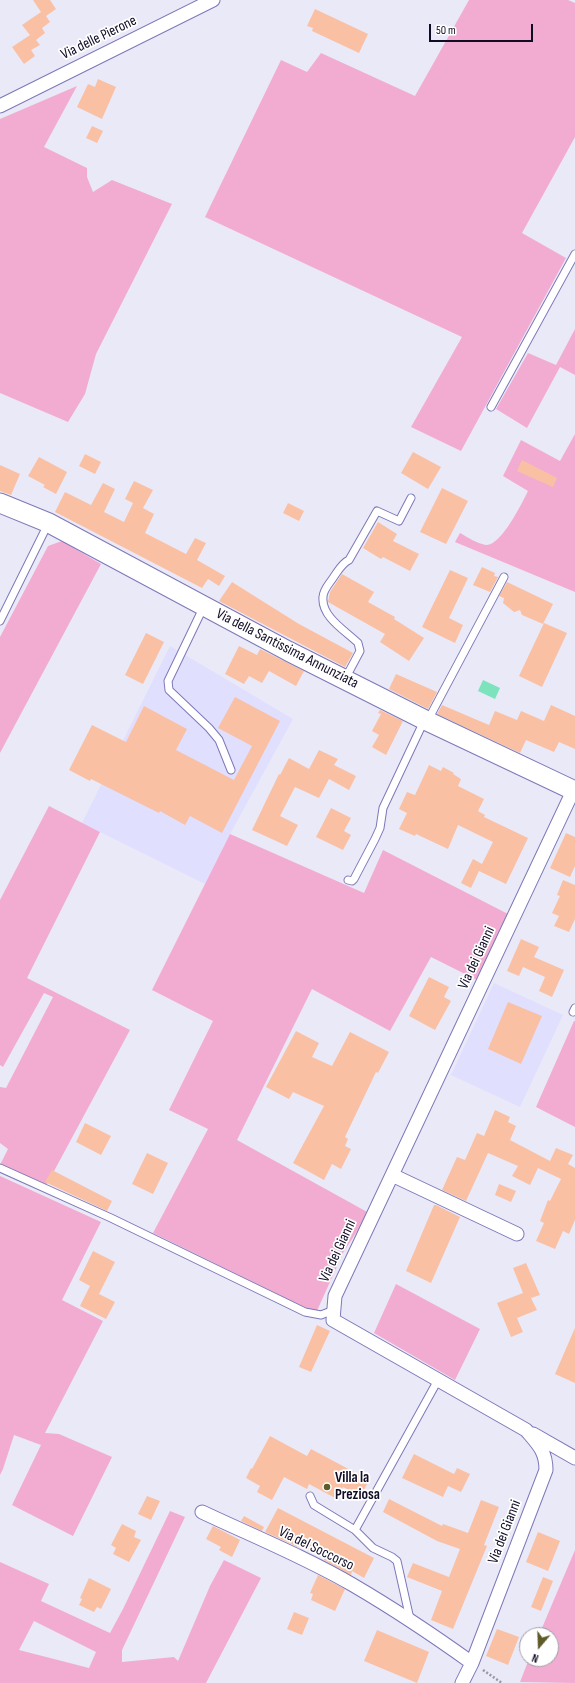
<!DOCTYPE html>
<html>
<head>
<meta charset="utf-8">
<style>
	body { margin:0 }
	#map { position:relative; width:575px; height:1683px; overflow:hidden; background:#eae9f8; font-family:"Sofia Sans Condensed",sans-serif }
	canvas { display:block }
	.north { position:absolute; left:519px; top:1627px; width:40px; height:40px; box-sizing:border-box; background:#fff; border:1px solid #9f9ea7; border-radius:50%; rotate:199deg; font-size:11px; font-weight:700; line-height:16px; text-align:center; color:#100c24 }
	.north::after { content:''; display:block; margin:auto; width:14px; height:18px; background:#5d5b28; clip-path:polygon(50% 0,100% 100%,50% 72%,0 100%) }
	.scale { position:absolute; left:429px; top:24px; width:104px; height:18px; box-sizing:border-box; border:2px solid #100c24; border-top:0; padding-left:5px; font-size:12px; line-height:14px; white-space:nowrap; color:#100c24; -webkit-text-stroke:3px #fff; paint-order:stroke }
</style>
</head>
<body>
<div id="map">
<canvas width="575" height="1683"></canvas>
<div class="north">N</div>
<div class="scale">50 m</div>
</div>
<script>
const g = document.querySelector('canvas').getContext('2d');
g.lineJoin = 'round';
function fillPath(path, color) {
  g.fillStyle = color;
  g.fill(path, 'evenodd');
}
function strokePath(path, color, width, dash) {
  g.strokeStyle = color;
  g.lineWidth = width;
  g.lineCap = dash ? 'butt' : 'round';
  g.setLineDash(dash || []);
  g.stroke(path);
}
function write(font, color, halo, rows, align = 'center') {
  g.font = font + ' "Sofia Sans Condensed",sans-serif';
  g.lineWidth = 3.5;
  g.setLineDash([]);
  g.textBaseline = 'middle';
  g.strokeStyle = halo;
  g.fillStyle = color;
  for (const [text, x, y, turn = 0] of rows) {
    g.save();
    g.translate(x, y);
    g.rotate((+turn || 0) * Math.PI / 180);
    g.textAlign = isNaN(turn) ? turn : align;
    if (halo) g.strokeText(text, 0, 0);
    g.fillText(text, 0, 0);
    g.restore();
  }
}
const built = new Path2D(`
	M170 646 293 719 230 834 205 884 82 823Z
	M494 983 563 1015 520 1107 451 1075Z`);
const green = new Path2D(`
	M469 0H568L575 3V137L522 233 566 258 461 451 411 427 462 337 205 217 281 60 307 72 321 53 415 96Z
	M77 86 44 147 87 168V177L93 192 112 180 172 204 96 354 85 394 68 422 0 393V119Z
	M575 329V375L560 367 527 428 496 409 528 353 556 365Z
	M575 434V592L455 542 460 533C467 537 478 544 486 545 501 546 522 503 528 491L503 476 521 440 560 461Z
	M62 541 101 564 0 753V637L48 546Z
	M49 806 100 832 27 978 130 1030 46 1186 0 1165 8 1149 0 1143V1087L6 1088 53 997 44 993 3 1067 0 1065V900Z
	M230 834 364 893 383 850 510 915 479 981 431 957 390 1031 312 989 237 1140 369 1213 343 1253 316 1313 153 1233 208 1129 169 1110 213 1021 152 990Z
	M574 1021H575V1127L536 1107Z
	M0 1176 101 1222 62 1300 103 1321 45 1433 59 1434 112 1457 73 1536 12 1505 41 1445 14 1435 3 1469 0 1475Z
	M396 1284 480 1329 455 1380 374 1333Z
	M170 1511 185 1517 122 1650V1662L174 1657 178 1661 210 1586 224 1560 261 1578 206 1683H0V1562L49 1584 41 1601 110 1633 123 1609ZM34 1621 96 1652 89 1668 19 1650Z
	M575 1550V1683L520 1682 529 1659H551V1635H539Z`);
const water = new Path2D(`
	M483 680 500 688 495 699 478 691Z`);
const building = new Path2D(`
	M33 0H50L56 9 46 16 50 22 42 28 45 33 36 40 40 45 31 50 35 56 24 64 12 47 30 35 22 25 41 12Z
	M315 9 368 34 359 53 312 31 313 28 307 26Z
	M98 79 116 87 102 119 77 107 88 84 95 87Z
	M92 126 103 131 97 143 86 138Z
	M413 452 441 467 428 489 401 473Z
	M85 454 101 462 95 474 79 466Z
	M39 457 67 472 56 494 43 487 45 485 28 476Z
	M522 460 557 478 553 487 517 471Z
	M0 465 20 474 11 495 0 491Z
	M134 481 153 490 143 508 154 514 145 533 186 554 195 538 206 543 197 560 225 576 219 586 208 579 202 588 55 512 65 492 91 505 103 483 115 489 104 512 124 522 133 503 125 499Z
	M442 488 468 501 446 544 420 532Z
	M288 503 304 511 299 521 283 513Z
	M378 522 397 534 393 541 419 554 410 571 383 557 381 559 363 548Z
	M482 567 495 573 494 576 498 577 490 592 473 585Z
	M450 570 468 578 449 618 463 625 455 643 422 627Z
	M342 574 374 592 368 602 395 617 394 619 424 638 409 661 380 642 385 634 328 602 330 592Z
	M232 582 299 624 353 653 345 667 219 601Z
	M507 582 553 604 543 624 522 615 520 610 514 612 503 603 504 598 499 596Z
	M544 623 567 633 542 687 519 676Z
	M146 633 164 642 143 684 125 675Z
	M239 646 257 655 260 649 304 671 296 686 269 671 262 683 249 676 244 684 225 674Z
	M396 674 437 692 428 709 389 689Z
	M235 697 280 721 222 833 190 816 185 825 160 811 159 813 91 779 90 781 69 770 92 725 126 742 144 706 187 729 176 750 234 780 252 746 218 728Z
	M442 705 489 725 495 711 517 720 521 711 544 721 551 705 575 716V749L559 742 554 752 526 740 520 753 437 714Z
	M380 710 403 721 386 755 372 747 379 735 372 731 381 714 378 713Z
	M319 750 338 759 334 765 356 776 349 790 329 779 319 798 295 787 280 816 298 825 287 846 252 830 279 774 280 775 289 758 309 769Z
	M429 765 441 771 443 767 454 773 453 774 461 779 458 786 484 799 478 811 485 815 484 817 528 838 506 884 479 871 471 888 461 883 473 859 482 864 493 842 458 825 448 849 416 834 415 836 399 829 407 813 399 809 407 792 415 795Z
	M331 808 351 818 344 831 351 835 343 850 316 837Z
	M566 833 575 837V866L570 877 550 868Z
	M563 880 575 885V919L569 932 554 926 559 916 552 913 560 896 557 895Z
	M521 939 539 947 534 957 564 970 552 997 539 991 545 977 523 967 519 976 507 971Z
	M429 977 449 987 444 997 451 1001 435 1030 409 1016Z
	M508 1002 542 1016 521 1064 488 1049Z
	M296 1031 319 1043 312 1057 332 1066 350 1032 389 1052 378 1073 376 1072 345 1137 348 1139 345 1146 351 1149 341 1169 332 1164 324 1180 293 1163 324 1106 293 1092 289 1099 266 1087Z
	M495 1110 510 1117 508 1122 516 1126 510 1140 550 1161 556 1148 573 1155 568 1164 575 1168V1220L569 1234 563 1231 555 1249 536 1241 544 1223 540 1221 548 1200 550 1201 561 1179 538 1168 530 1185 512 1176 518 1166 488 1153 466 1201 442 1190 457 1157 465 1160 477 1133 484 1136Z
	M85 1123 111 1136 101 1155 76 1142Z
	M147 1153 168 1163 153 1194 132 1184Z
	M52 1170 112 1201 107 1211 45 1182Z
	M499 1184 516 1191 511 1202 495 1195Z
	M434 1205H436L460 1217 431 1283 406 1271Z
	M93 1251 115 1262 99 1294 115 1302 106 1319 80 1306 90 1286 79 1280Z
	M526 1263 540 1295 531 1298 537 1310 517 1318 523 1332 511 1337 497 1303 523 1293 513 1268Z
	M317 1325 330 1331 311 1372 299 1367Z
	M575 1328V1383L555 1374Z
	M270 1436 307 1456 311 1449 369 1480 361 1496 343 1487 337 1499 309 1484 307 1489 284 1477 272 1500 257 1492 260 1486 246 1478 251 1468 252 1469Z
	M414 1454 454 1474 457 1468 470 1474 461 1492 448 1486 443 1497 402 1478Z
	M147 1496 160 1501 151 1520 138 1514Z
	M389 1499 442 1526 443 1524 468 1533 481 1500 499 1507 484 1545 487 1546 453 1629 431 1620 442 1591 407 1577 413 1563 449 1577 460 1549 437 1541 383 1512Z
	M278 1508 374 1558 364 1578 352 1571 351 1575 324 1560 325 1557 299 1544 298 1547 265 1532Z
	M244 1516 264 1527 262 1531 241 1521Z
	M122 1524 136 1531 134 1537 141 1540 129 1562 113 1554 116 1548 111 1545Z
	M213 1526 240 1540 232 1557 219 1550 221 1547 206 1539Z
	M538 1532 560 1541 548 1571 526 1562Z
	M318 1575 345 1589 335 1611 311 1600 313 1594 310 1593Z
	M543 1577 553 1581 541 1611 531 1607Z
	M89 1578 111 1589 101 1609 97 1607 94 1612 79 1605 82 1599 80 1598Z
	M294 1612 309 1618 302 1635 287 1629Z
	M497 1629 519 1637 508 1665 486 1656Z
	M377 1630 429 1652 417 1683 364 1661Z`);
const path = new Path2D(`
	M483 1670 502 1683`);
const lane = new Path2D(`
	M491 407 575 254
	M204 606 168 681 169 690 209 728 219 740 231 770
	M0 621 48 524
	M345 679 360 651 358 643C346 631 321 617 323 597 323 590 329 584 333 578 338 571 342 563 349 560L377 511 399 521 411 498
	M428 720 504 577
	M348 880 352 881 354 879 375 839 380 828 383 808 424 721
	M573 1012 575 1008
	M0 1168 111 1218 305 1312 321 1315 334 1310
	M310 1496 314 1505 355 1530 373 1548 392 1557 397 1561 410 1619
	M355 1530 438 1380`);
const street = new Path2D(`
	M0 106 213 0
	M392 1175 517 1234
	M533 1434 575 1458
	M202 1512C253 1536 305 1557 353 1585 394 1609 433 1635 472 1663
	M462 1683 472 1663 546 1470C546 1451 538 1444 526 1430L333 1320 335 1296 573 791`);
const secondary = new Path2D(`
	M0 503 49 523 288 651 425 720 575 791`);
const markers = [
	[327,1487,4,"#5d5b28"]
];
const streetNames = [
	["Via delle Pierone",99,38,-26],
	["Via della Santissima Annunziata",287,649,27],
	["Via dei Gianni",477,958,-65],
	["Via dei Gianni",338,1251,-65],
	["Via dei Gianni",505,1532,-69],
	["Via del Soccorso",316,1549,26]
];
const poiNames = [
	["Villa la",335,1478],
	["Preziosa",335,1495]
];
fillPath(built, '#e0dffe');
fillPath(green, '#f2acd1');
fillPath(water, '#7ce3bc');
fillPath(building, '#fac0a4');
strokePath(lane, '#7d78b8', 9);
strokePath(street, '#7d78b8', 15);
strokePath(secondary, '#7d78b8', 21);
strokePath(path, '#9795a7', 2.5, [2, 2]);
strokePath(lane, '#fff', 7);
strokePath(street, '#fff', 13);
strokePath(secondary, '#fff', 19);
for (const [x, y, r, color] of markers) {
  const dot = new Path2D();
  dot.arc(x, y, r, 0, 2 * Math.PI);
  g.fillStyle = color;
  g.fill(dot);
  strokePath(dot, '#fff', 1.5);
}
write('15px', '#100c24', '#fff', streetNames);
write('bold 15px', '#100c24', '#fff', poiNames, 'left');
</script>
</body>
</html>
